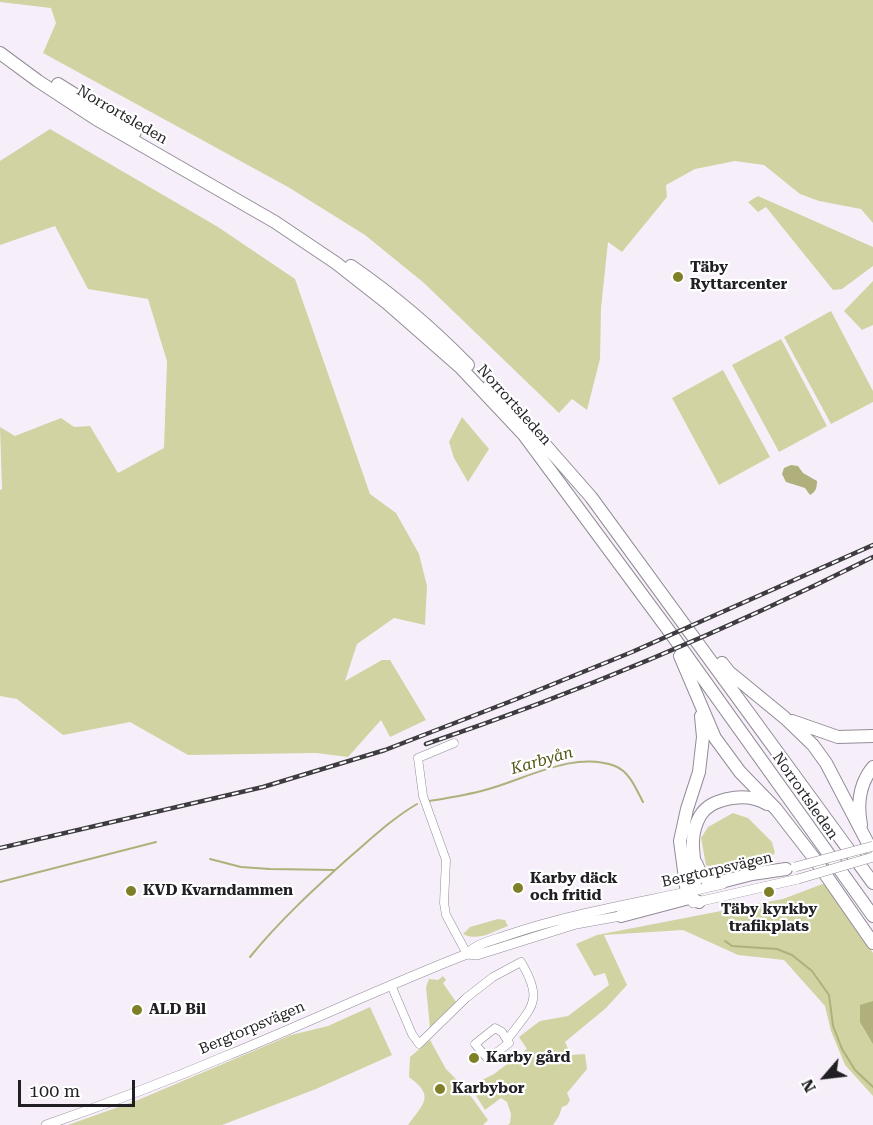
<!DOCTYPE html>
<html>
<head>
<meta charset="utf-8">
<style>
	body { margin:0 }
	#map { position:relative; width:873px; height:1125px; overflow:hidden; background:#f6effa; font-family:"Roboto Serif",serif }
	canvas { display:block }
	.north { position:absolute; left:795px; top:1047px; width:60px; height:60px; -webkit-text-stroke:4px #fff; paint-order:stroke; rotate:242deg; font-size:16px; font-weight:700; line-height:24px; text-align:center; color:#211f23 }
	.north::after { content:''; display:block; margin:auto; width:21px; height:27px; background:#211f23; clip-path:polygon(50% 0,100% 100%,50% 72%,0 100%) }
	.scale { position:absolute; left:18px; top:1080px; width:117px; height:27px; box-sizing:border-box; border:3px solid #211f23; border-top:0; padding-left:8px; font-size:18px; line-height:21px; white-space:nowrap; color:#211f23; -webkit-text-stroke:4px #fff; paint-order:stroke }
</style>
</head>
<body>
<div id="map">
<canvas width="873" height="1125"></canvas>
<div class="north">N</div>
<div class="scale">100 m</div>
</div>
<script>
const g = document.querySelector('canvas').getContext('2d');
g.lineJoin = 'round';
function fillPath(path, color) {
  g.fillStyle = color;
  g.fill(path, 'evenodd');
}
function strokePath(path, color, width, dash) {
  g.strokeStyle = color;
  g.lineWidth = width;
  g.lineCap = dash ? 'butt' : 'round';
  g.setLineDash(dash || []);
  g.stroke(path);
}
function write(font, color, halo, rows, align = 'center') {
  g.font = font + ' "Roboto Serif",serif';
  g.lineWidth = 4.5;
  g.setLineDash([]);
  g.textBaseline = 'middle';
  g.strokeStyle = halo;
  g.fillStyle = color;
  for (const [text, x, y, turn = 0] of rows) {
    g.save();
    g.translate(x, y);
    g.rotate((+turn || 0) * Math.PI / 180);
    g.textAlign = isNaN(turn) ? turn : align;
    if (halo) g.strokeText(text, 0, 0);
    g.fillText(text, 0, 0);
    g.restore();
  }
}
const green = new Path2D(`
	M0 0H873V223L861 209 819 201 800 194 764 165 735 161 695 169 666 185 667 197 622 252 608 242 601 308 600 359 587 410 572 399 559 413 424 283 365 235 288 187 43 53 56 23 51 8 0 2Z
	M50 129 218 227 295 279 370 494 396 513 419 554 427 586 425 625 394 618 357 644 345 681 382 660H390L426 720 390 737 381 720 348 757 316 753 188 755 130 722 63 735 17 699 0 696V490L2 489 0 427 15 436 61 418 74 427 90 426 118 473 164 448 167 361 148 299 88 289 55 226 0 245V161Z
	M758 196 873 247V266L842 289 833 290 766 207 758 212 748 202Z
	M873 281V325L862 330 844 311Z
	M831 311 873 391V402L831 424 784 337Z
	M781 339 827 426 779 452 732 365Z
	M723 370 770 457 719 485 672 398Z
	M462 417 489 449 468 482 454 458 449 442Z
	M733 813 748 818 772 842 775 853 770 857 724 874 706 865 701 838 708 827Z
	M825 883 873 953V1096L845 1065 831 1031 825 1006 784 960 738 955 683 930 604 935 627 985 606 1008 565 1042 571 1055 585 1054 587 1069 567 1093 570 1100 567 1105 562 1107 559 1116 553 1125H508L510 1123 511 1114 507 1102 501 1098 485 1110 470 1086 494 1074 527 1049 519 1037 540 1021 568 1016 609 985 605 973 594 976 576 944 597 935 783 899Z
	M498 919 505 920 508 926C494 931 478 942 463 934L470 927Z
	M443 976 446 980 443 983 456 1002 430 1028 426 987 429 979 438 980Z
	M370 1007 392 1055 316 1089 222 1125H68L138 1100 291 1035 328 1026Z
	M430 1040 446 1069 465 1088 488 1120 483 1125H408C424 1103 435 1096 409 1077L410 1057Z`);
const water = new Path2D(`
	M791 465 798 466 803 473 817 481C817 487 816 492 810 495L805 488 786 482 782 474 784 468Z
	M873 1001V1044L860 1022V1005Z`);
const stream = new Path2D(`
	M430 801C448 798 467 795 485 790 524 780 574 750 615 766 630 772 636 789 643 802
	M210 859 241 867 270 869 335 870
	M0 882 156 842
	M725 941 732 946 777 949 792 955 812 971 829 995 833 1026 842 1049 855 1070 873 1087
	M250 957C280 920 316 887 352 855 373 837 393 818 417 804`);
const minor = new Path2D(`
	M454 743 418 758 423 796 446 860 444 903 446 915 467 954
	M391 985 412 1034 419 1044 466 998 493 977 521 962C545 1002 531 1007 507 1040L509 1043 488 1059 475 1044 495 1028 502 1032 507 1040`);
const major = new Path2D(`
	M693 903 798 879
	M467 954C477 943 494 940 508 935 578 911 651 901 723 884
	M46 1125C107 1104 167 1081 226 1056 307 1023 385 986 467 954L477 955 576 924 626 915`);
const highway = new Path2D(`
	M0 53 38 81 96 119 275 222 336 263 387 303 460 367 524 435 672 635 873 916
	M58 84 135 132
	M351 266C393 295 432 328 468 365
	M489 386 533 431 591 497 873 883
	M680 656 715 738 740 772 776 809 814 858 873 943
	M722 663 729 672 785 718 813 745 826 763 873 853
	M792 721 838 737 873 736
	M861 825C857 804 859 784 873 767
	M696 863 700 872 706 879 717 883 752 874 786 869
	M699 902 689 898 687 893 680 841 687 809 699 772 703 737 701 716
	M621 916 689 898C706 873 682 848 700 816 706 806 715 802 727 799 741 796 754 796 767 804`);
const rail = new Path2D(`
	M426 744C580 692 729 629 873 557
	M0 848 263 787 385 750 514 700 632 652 873 545`);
const majorBridge = new Path2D(`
	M795 867 873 846
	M798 879 873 857`);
const markers = [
	[678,277,6,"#7e7f27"],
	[518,888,6,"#7e7f27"],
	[131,891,6,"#7e7f27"],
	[769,892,6,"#7e7f27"],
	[137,1010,6,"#7e7f27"],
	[474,1058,6,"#7e7f27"],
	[440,1089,6,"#7e7f27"]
];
const streetNames = [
	["Norrortsleden",122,115,30],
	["Norrortsleden",514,405,48],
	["Norrortsleden",805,796,55],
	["Bergtorpsvägen",717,870,-13],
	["Bergtorpsvägen",252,1028,-23]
];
const poiNames = [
	["Täby",690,268],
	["Ryttarcenter",690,285],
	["Karby däck",530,879],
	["och fritid",530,896],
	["KVD Kvarndammen",143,891],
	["Täby kyrkby",769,910,"center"],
	["trafikplats",769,927,"center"],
	["ALD Bil",149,1010],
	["Karby gård",486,1058],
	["Karbybor",452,1089]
];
const waterNames = [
	["Karbyån",542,761,-16]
];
fillPath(green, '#d1d3a2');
fillPath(water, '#afb07b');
strokePath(stream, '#afb07b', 2);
strokePath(minor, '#938c97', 9);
strokePath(major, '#938c97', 10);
strokePath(highway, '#938c97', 14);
strokePath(minor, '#fff', 8);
strokePath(major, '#fff', 9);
strokePath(highway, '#fff', 12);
strokePath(rail, '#3e3c41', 4.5);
strokePath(rail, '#fff', 2, [7]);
strokePath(majorBridge, '#938c97', 10, []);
strokePath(majorBridge, '#fff', 9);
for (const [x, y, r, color] of markers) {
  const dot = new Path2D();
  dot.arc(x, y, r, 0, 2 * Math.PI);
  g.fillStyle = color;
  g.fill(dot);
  strokePath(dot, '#fff', 2);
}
write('15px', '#211f23', '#fff', streetNames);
write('bold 15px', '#211f23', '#fff', poiNames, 'left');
write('italic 16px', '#545417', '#fff', waterNames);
</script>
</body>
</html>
